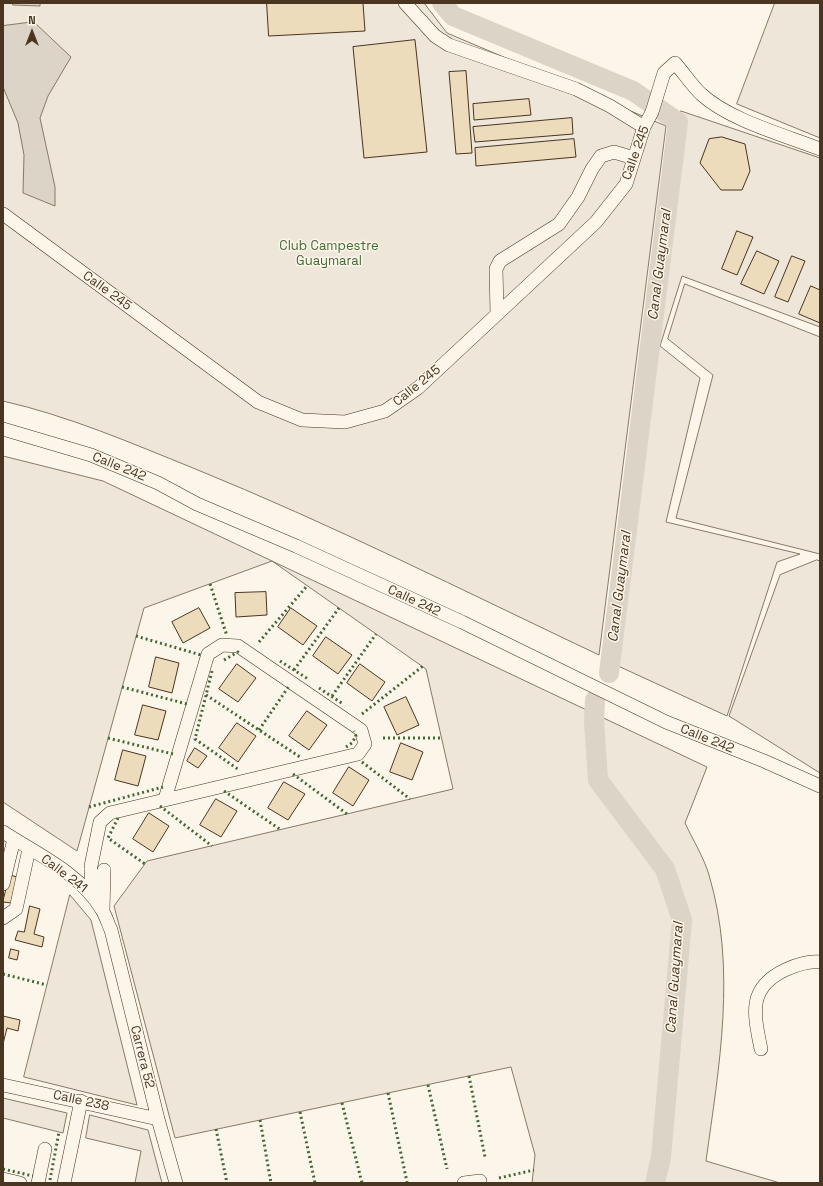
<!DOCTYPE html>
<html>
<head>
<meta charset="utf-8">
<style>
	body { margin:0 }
	#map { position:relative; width:823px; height:1186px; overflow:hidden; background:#fbf6e9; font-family:"Space Grotesk",sans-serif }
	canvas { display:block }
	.frame { position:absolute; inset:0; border:4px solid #4a3520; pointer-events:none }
	.north { position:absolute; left:12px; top:12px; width:40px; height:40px; -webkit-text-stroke:3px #fbf6e9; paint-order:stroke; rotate:0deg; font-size:11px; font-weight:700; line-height:16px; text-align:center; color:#4a3520 }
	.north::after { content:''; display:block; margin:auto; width:14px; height:18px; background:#4a3520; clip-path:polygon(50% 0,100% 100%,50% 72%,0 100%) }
</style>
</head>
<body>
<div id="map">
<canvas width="823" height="1186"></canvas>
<div class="frame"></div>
<div class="north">N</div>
</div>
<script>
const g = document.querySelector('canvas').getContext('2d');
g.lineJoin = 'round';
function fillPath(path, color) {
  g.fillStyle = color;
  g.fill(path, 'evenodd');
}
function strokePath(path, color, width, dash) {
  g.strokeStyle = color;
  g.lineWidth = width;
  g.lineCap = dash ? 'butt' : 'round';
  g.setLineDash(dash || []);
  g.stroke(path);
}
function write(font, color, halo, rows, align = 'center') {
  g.font = font + ' "Space Grotesk",sans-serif';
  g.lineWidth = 3;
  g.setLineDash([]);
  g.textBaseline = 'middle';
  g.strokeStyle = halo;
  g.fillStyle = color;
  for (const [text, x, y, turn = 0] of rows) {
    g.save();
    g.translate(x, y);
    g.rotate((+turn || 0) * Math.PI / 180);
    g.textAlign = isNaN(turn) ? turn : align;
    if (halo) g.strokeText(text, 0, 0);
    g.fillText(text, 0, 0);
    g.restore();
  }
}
const green = new Path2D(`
	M3 3H424L447 33 666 126 599 655C464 591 331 524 193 468 131 443 69 416 3 401Z
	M775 3H820V138L737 104Z
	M681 111 820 158V327L682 276 660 346 700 378 666 522 800 554 777 562 727 716 605 660Z
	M685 284 820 337V554L676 518 713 375 668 339Z
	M3 456 103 481 707 767 685 823C693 840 704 858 709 875 737 969 719 1066 706 1161L780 1183H532L535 1155 511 1067 175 1138 114 906 147 861 453 789 426 669 272 561 144 608 77 851 3 802Z
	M817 560 820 561V773L729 716 780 575Z
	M70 895 91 920 137 1105 24 1077Z
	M3 1098 67 1113 63 1133 3 1118Z
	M90 1115 148 1130 162 1183H135L141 1151 86 1138Z`);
const water = new Path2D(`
	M13 3H40V6L13 5Z
	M34 22 71 57 48 96 40 118 55 187V206L23 193 24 155 18 123 3 87V26Z`);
const river = new Path2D(`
	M442 3 453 16 633 91 678 122 609 673
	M595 700 594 722 598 780 665 869 682 920 661 1157 655 1183`);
const building = new Path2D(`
	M267 3H363L365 31 269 36Z
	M415 40 427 152 364 158 353 47Z
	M466 71 472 153 456 154 449 72Z
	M529 99 531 115 474 120 473 104Z
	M572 118 573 134 475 142 473 127Z
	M722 137 745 144 750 171 742 190H721L700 163 709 139Z
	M574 139 576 157 476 166 475 148Z
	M737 231 753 237 737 275 722 269Z
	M757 251 779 261 764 294 741 284Z
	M792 256 805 261 788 302 775 297Z
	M811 286 820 290V323L799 314Z
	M266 592 267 615 236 617 235 593Z
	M199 608 210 628 183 643 172 622Z
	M291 608 317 626 303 645 278 627Z
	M326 637 352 655 338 674 313 656Z
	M156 657 179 663 172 693 149 687Z
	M237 664 256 678 238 702 219 689Z
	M360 664 385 682 372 701 347 683Z
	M406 697 419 725 397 735 384 707Z
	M143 705 166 711 158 740 135 735Z
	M307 711 327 725 309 750 289 736Z
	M237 723 256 736 238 762 219 748Z
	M401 743 423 752 412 780 390 772Z
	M195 748 207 756 198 768 187 761Z
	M123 750 146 756 138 786 115 780Z
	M349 767 369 780 353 806 333 793Z
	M284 782 305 794 288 820 268 808Z
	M216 799 237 811 221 837 200 825Z
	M149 813 169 826 153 852 133 839Z
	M10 875 17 877 11 903 3 902Z
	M30 906 40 909 34 934 44 937 42 947 15 940 18 931 24 932Z
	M11 949 19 951 17 960 9 958Z
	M3 1016 20 1020 18 1031 7 1028 3 1044Z`);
const minor = new Path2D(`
	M405 3 435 36 449 45 576 89 610 106 644 127
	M3 214 258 402 302 420 345 422 385 411 418 388 596 222 626 184 644 127 652 112 664 73 675 63C683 72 693 87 701 94 729 120 784 135 820 149
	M497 314 496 269 500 261 559 224 578 197 592 169 601 156 614 152 634 158
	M3 429 91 455 158 483 197 504 296 546 462 622 666 722 764 761 820 786
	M3 832C37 854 81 874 102 910 106 916 108 924 111 930L158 1119 176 1183
	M91 866 100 822 110 813 358 754 365 744 361 730 238 646 222 645 208 654 165 799
	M91 870 92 896
	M3 884 14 839
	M103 911 104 870
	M3 918 16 909 29 849
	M761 1049C754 1014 747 988 785 970 796 965 808 961 820 962
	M3 1085 158 1119
	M3 1179 20 1183
	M38 1183 45 1149
	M64 1183 81 1101
	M464 1183 480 1181`);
const hedge = new Path2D(`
	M210 584 227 636
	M136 636 201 655
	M259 642 307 586
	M224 660 238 652 240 654
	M280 661 308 679
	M294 670 339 608
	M212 671 195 739 239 770
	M122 687 187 704
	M319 688 343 704
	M206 695 300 757
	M332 696 376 634
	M362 714 423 666
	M259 730 289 686
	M108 738 173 754
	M383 738H441
	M346 747 352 743 356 736 354 731
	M362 762 410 799
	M293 774 347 814
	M224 791 281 830
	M160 806 212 846
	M89 807 163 787
	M118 818 108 838 145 864
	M3 974 47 985
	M469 1076 485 1157
	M428 1085 447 1169
	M388 1093 407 1182
	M342 1103 362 1183
	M300 1112 315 1183
	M260 1120 271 1183
	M216 1129 227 1183
	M3 1169 33 1176
	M499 1178 534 1170
	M50 1180 59 1132`);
const streetNames = [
	["Calle 245",636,153,-70],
	["Calle 245",107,291,36],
	["Calle 245",417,386,-39],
	["Calle 242",119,467,22],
	["Calle 242",414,601,25],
	["Calle 242",707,739,22],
	["Calle 241",64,874,37],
	["Carrera 52",142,1057,76],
	["Calle 238",81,1101,12]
];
const parkNames = [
	["Club Campestre",329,246],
	["Guaymaral",329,261]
];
const waterNames = [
	["Canal Guaymaral",660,265,-83],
	["Canal Guaymaral",620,587,-83],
	["Canal Guaymaral",675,978,-86]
];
fillPath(green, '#ede6d9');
strokePath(green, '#887966', 1);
fillPath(water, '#dcd4c6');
strokePath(water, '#887966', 1);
strokePath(river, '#dcd4c6', 20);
fillPath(building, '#ecdcbc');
strokePath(building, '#4a3520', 1);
strokePath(minor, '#4a3520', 14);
strokePath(minor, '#fbf6e9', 13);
strokePath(hedge, '#436837', 3, [2, 3]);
write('13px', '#4a3520', '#fbf6e9', streetNames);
write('13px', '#436837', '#fbf6e9', parkNames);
write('italic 14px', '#4a3520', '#fbf6e9', waterNames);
</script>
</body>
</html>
